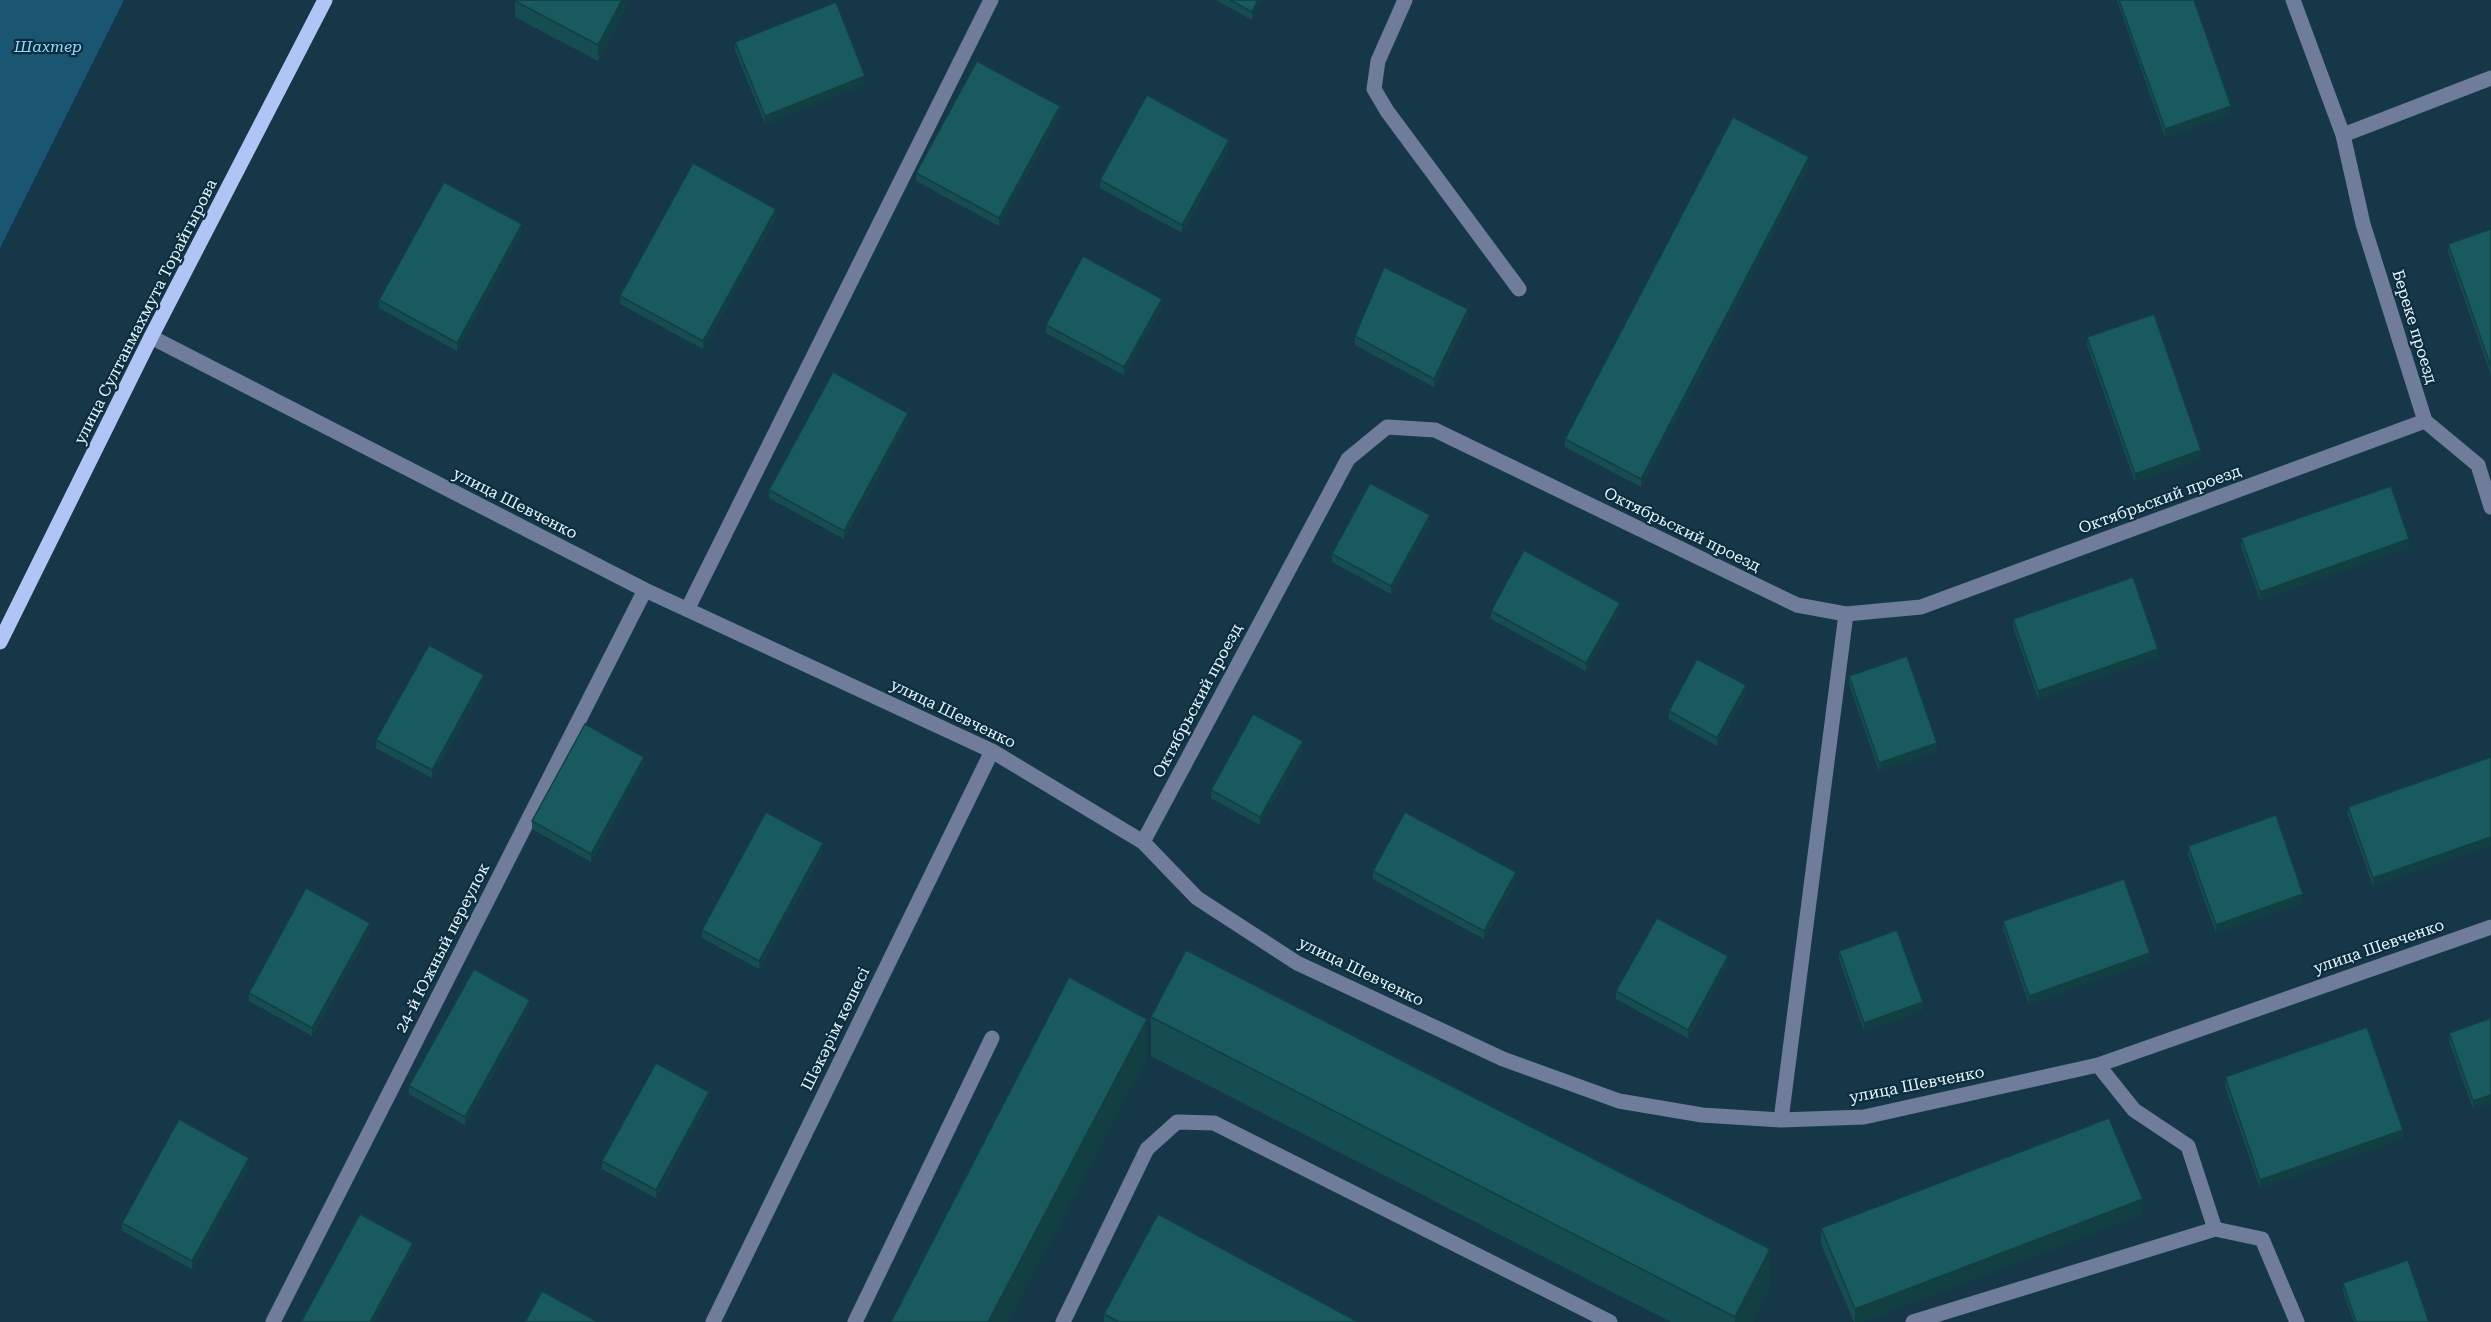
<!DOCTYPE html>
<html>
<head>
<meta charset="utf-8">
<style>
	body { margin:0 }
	canvas { display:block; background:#163748 }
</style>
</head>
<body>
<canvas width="2491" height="1322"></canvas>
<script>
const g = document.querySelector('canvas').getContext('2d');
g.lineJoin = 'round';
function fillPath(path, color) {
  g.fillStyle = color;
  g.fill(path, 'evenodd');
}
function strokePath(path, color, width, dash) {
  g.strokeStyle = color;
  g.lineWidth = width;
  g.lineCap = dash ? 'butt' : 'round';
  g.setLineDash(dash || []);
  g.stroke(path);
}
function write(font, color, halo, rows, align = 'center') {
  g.font = font + ' "Roboto Serif",serif';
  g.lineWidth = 4.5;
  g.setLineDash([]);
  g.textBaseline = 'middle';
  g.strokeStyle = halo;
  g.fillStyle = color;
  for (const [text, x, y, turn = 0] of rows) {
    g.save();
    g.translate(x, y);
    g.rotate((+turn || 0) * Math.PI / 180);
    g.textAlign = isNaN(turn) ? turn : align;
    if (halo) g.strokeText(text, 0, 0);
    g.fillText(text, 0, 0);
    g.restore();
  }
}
const green = new Path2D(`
	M0 0H124L0 248Z`);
const minor = new Path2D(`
	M1405 0 1378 61 1374 89 1387 111 1519 289
	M2293 0 2343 135 2363 224 2425 421 2478 465 2491 507
	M2343 135 2491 78
	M151 337 645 590 992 751 1143 842 1197 898 1297 963 1503 1059 1619 1101 1702 1115 1781 1120 1864 1117 2098 1065 2491 927
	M688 608 991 0
	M1143 842 1348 459 1387 427 1435 430 1797 605 1846 614 1921 607 2425 421
	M1781 1120 1846 614
	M2215 1229 2262 1239 2297 1322
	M273 1322 645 590
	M713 1322 992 751
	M855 1322 992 1038
	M1063 1322 1147 1149 1177 1122 1214 1123 1610 1322
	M1913 1322 2215 1229 2188 1146 2134 1110 2098 1065`);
const major = new Path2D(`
	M0 642 151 337 325 0`);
const wall = new Path2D(`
	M516 0H630L598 61 515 17V1Z
	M1216 0H1262L1252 20Z
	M2117 0H2194L2231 114 2165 137Z
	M735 42 865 84 765 124 735 50Z
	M1060 114 999 226 916 181V173Z
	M1229 148 1182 233 1100 188V180Z
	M1809 165 1641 487 1565 447V439Z
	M776 217 703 349 620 304V296Z
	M2491 229V375L2448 252V244Z
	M522 232 457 351 379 308V300Z
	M1162 307 1124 375 1046 333V325Z
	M1468 317 1434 387 1355 345V336Z
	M2087 337 2201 458 2135 482 2087 345Z
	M908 421 844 539 769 498V490Z
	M1430 523 1391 594 1332 562V554Z
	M2241 538 2409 547 2260 600 2241 546Z
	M1491 611H1620L1586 671 1491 619Z
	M2013 619 2158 657 2038 699 2013 627Z
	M1849 676 1937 751 1879 771 1849 684Z
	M484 683 432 778 376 748V740Z
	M1746 693 1717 746 1669 719V711Z
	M1303 749 1260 825 1211 798V790Z
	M2491 757V845L2373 886 2348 815V807Z
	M644 765 591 862 532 829V821Z
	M2188 846 2303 902 2216 933 2188 854Z
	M823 851 759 969 702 938V930Z
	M1373 871 1516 880 1484 939 1373 879Z
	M2003 921 2150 961 2029 1004 2003 929Z
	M370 931 312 1036 249 1001V993Z
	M1839 951 1923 1010 1864 1031 1839 959Z
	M1728 964 1688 1038 1616 999V991Z
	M530 1008 465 1125 409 1094V1086Z
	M1151 1017 1770 1287 1752 1322H1671L1151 1056Z
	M2491 1018 2473 1109 2449 1041V1033Z
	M2225 1077 2403 1138 2260 1188 2225 1086Z
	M709 1100 656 1198 602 1169V1161Z
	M249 1166 192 1269 122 1231V1223Z
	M2143 1214 1862 1322H1854L1821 1244V1228Z
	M2343 1283 2429 1322H2354L2343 1291Z
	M1104 1314 1358 1322H1104Z`);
const shadedWall = new Path2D(`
	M622 0H630L598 61V45Z
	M1258 0H1262L1252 20V12Z
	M865 76V84L765 124V116Z
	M1060 106V114L999 226V218Z
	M2231 106V114L2165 137V129Z
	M1229 140V148L1182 233V225Z
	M1809 157V165L1641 487V479Z
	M776 209V217L703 349V341Z
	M522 224V232L457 351V343Z
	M1162 299V307L1124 375V367Z
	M1468 309V317L1434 387V379Z
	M908 413V421L844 539V531Z
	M2201 450V458L2135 482V474Z
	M1430 515V523L1391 594V586Z
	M2409 539V547L2260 600V592Z
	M1620 603V611L1586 671V663Z
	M2158 649V657L2038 699V691Z
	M484 675V683L432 778V770Z
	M1746 685V693L1717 746V738Z
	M1303 741V749L1260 825V817Z
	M1937 743V751L1879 771V763Z
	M644 757V765L591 862V854Z
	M2491 837V845L2373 886V878Z
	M823 843V851L759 969V961Z
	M1516 872V880L1484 939V931Z
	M2303 894V902L2216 933V925Z
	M370 923V931L312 1036V1028Z
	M2150 953V961L2029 1004V996Z
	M1728 956V964L1688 1038V1030Z
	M530 1000V1008L465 1125V1117Z
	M1923 1002V1010L1864 1031V1023Z
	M1147 1019V1058L1008 1322H988Z
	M709 1092V1100L656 1198V1190Z
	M2491 1095V1103L2473 1109V1101Z
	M2403 1130V1138L2260 1188V1180Z
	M249 1158V1166L192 1269V1261Z
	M2143 1199V1214L1862 1322H1855V1309Z
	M413 1243V1251L374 1322H370Z
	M1770 1249V1287L1752 1322H1735V1317Z`);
const building = new Path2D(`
	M516 0H622L598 45 515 1Z
	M1230 0H1258L1252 12Z
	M2119 0H2194L2231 106 2165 129Z
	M836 2 865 76 765 116 735 42Z
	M977 61 1060 106 999 218 916 173Z
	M1147 95 1229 140 1182 225 1100 180Z
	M1733 117 1809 157 1641 479 1565 439Z
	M693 163 776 209 703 341 620 296Z
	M444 182 522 224 457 343 379 300Z
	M2491 229V367L2448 244Z
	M1083 256 1162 299 1124 367 1046 325Z
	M1384 267 1468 309 1434 379 1355 336Z
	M2154 314 2201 450 2135 474 2087 337Z
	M833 372 908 413 844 531 769 490Z
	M1370 483 1430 515 1391 586 1332 554Z
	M2391 486 2409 539 2260 592 2241 538Z
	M1524 550 1620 603 1586 663 1491 611Z
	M2133 577 2158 649 2038 691 2013 619Z
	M429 645 484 675 432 770 376 740Z
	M1907 656 1937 743 1879 763 1849 676Z
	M1697 659 1746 685 1717 738 1669 711Z
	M1253 714 1303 741 1260 817 1211 790Z
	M585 724 644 757 591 854 532 821Z
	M2491 757V837L2373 878 2348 807Z
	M766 812 823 843 759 961 702 930Z
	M1405 812 1516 872 1484 931 1373 871Z
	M2276 815 2303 894 2216 925 2188 846Z
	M2124 879 2150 953 2029 996 2003 921Z
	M306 888 370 923 312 1028 249 993Z
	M1657 918 1728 956 1688 1030 1616 991Z
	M1897 930 1923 1002 1864 1023 1839 951Z
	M1186 950 1770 1249 1735 1317 1151 1017Z
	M474 969 530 1000 465 1117 409 1086Z
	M1069 977 1147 1019 988 1322H891Z
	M2491 1018V1095L2473 1101 2449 1033Z
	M2367 1027 2403 1130 2260 1180 2225 1077Z
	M656 1063 709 1092 656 1190 602 1161Z
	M2109 1118 2143 1199 1855 1309 1821 1228Z
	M179 1119 249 1158 192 1261 122 1223Z
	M360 1214 413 1243 370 1322H301Z
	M1158 1214 1358 1322H1119L1104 1314Z
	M2408 1260 2429 1322H2356L2343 1283Z
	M542 1291 598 1322H525Z`);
const parkNames = [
	["Шахтер",48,47]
];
const streetNames = [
	["улица Султанмахмута Торайгырова",146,312,-63],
	["Береке проезд",2414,327,73],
	["Октябрьский проезд",2160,500,-20],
	["улица Шевченко",515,504,27],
	["Октябрьский проезд",1682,530,26],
	["Октябрьский проезд",1198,701,-62],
	["улица Шевченко",953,714,26],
	["улица Шевченко",2379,947,-19],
	["24-й Южный переулок",443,948,-63],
	["улица Шевченко",1361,972,26],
	["Шәкәрім көшесі",836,1029,-64],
	["улица Шевченко",1917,1085,-11]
];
fillPath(green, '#1a5672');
strokePath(minor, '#6f7c9a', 15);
strokePath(major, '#b0c5f6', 15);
fillPath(wall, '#164d51');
fillPath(shadedWall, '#123f42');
fillPath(building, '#195a5e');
strokePath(building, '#123f42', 1.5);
write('italic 16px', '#98d8fc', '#0b2d3d', parkNames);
write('16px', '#e6f5fd', '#0b2d3d', streetNames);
</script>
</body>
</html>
